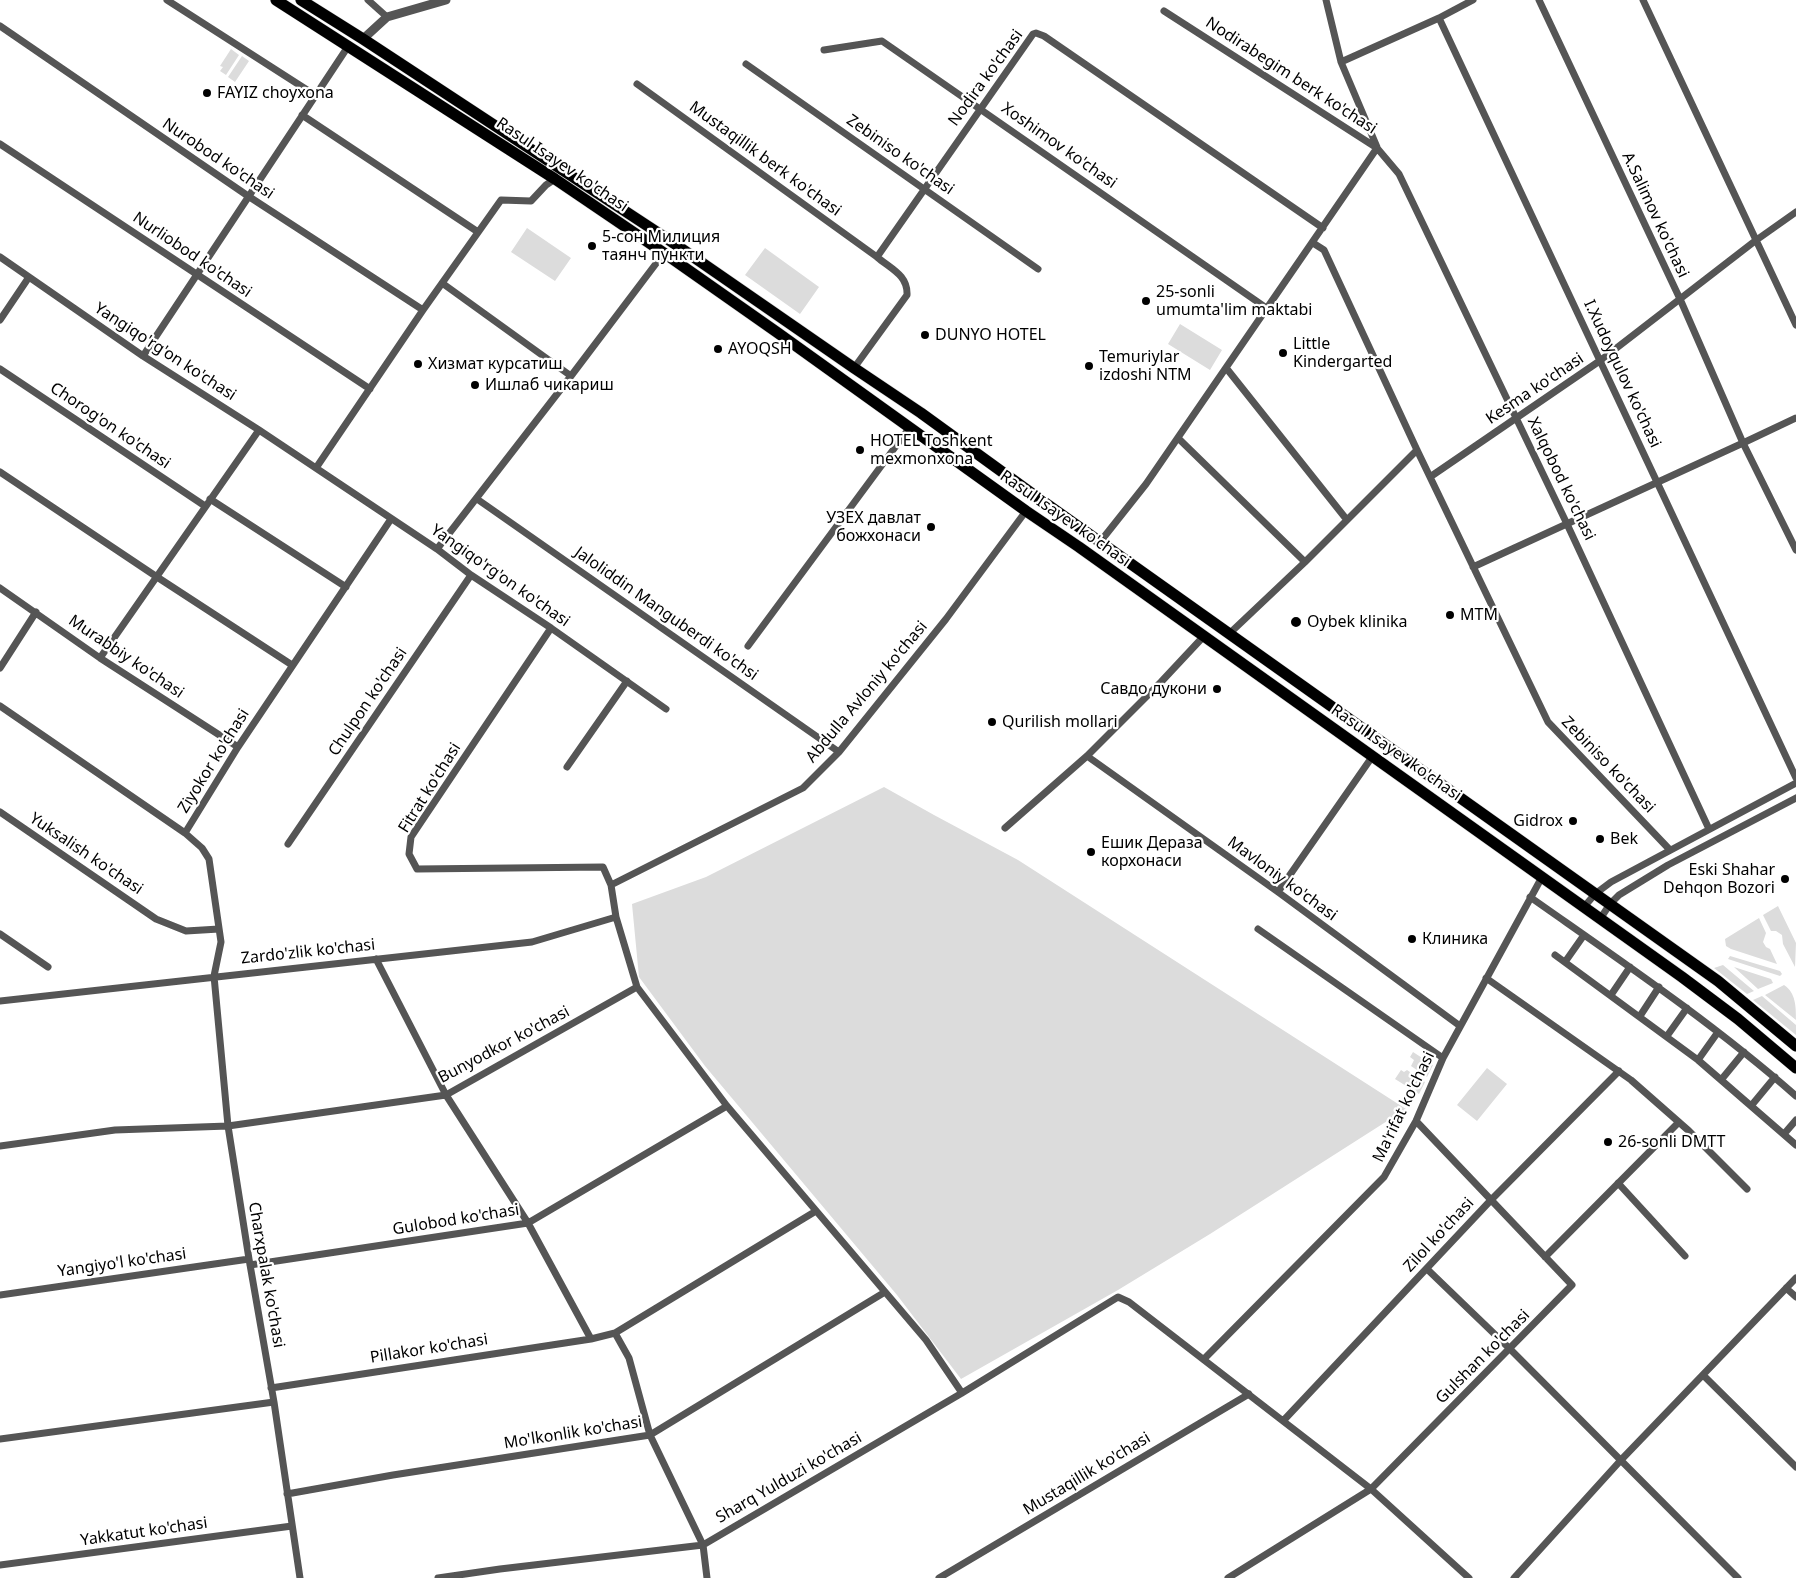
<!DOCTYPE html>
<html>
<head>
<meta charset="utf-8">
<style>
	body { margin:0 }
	canvas { display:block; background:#fff }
</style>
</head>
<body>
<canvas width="1796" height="1578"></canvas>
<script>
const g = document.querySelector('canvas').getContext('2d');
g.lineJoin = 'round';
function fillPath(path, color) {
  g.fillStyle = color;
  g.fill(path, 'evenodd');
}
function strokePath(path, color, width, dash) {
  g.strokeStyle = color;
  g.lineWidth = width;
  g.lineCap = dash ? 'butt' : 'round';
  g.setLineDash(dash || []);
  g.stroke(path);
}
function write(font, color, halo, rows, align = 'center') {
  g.font = font + ' "Noto Sans",sans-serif';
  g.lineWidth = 4.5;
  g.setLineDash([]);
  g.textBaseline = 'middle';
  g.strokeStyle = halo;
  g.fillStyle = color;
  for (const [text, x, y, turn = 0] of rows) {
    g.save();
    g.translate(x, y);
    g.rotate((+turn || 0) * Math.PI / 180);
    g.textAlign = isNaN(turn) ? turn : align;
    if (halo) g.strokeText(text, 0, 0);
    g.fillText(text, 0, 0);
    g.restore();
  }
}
const green = new Path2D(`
	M231 49 239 55 226 75 220 71 223 67 220 66Z
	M242 56 249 61 235 82 228 77Z
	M527 228 571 258 555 281 511 252Z
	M765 248 819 287 800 314 745 275Z
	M1180 324 1222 350 1210 370 1168 344Z
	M884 787 934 815 1018 860 1406 1109 1210 1234 1118 1290 961 1379 897 1295 705 1066 639 977 632 904 706 877Z
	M1778 906 1796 943 1795 967 1783 944 1782 935 1776 931H1771L1763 915Z
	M1759 918 1766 933 1763 942 1766 947 1770 949 1777 964 1731 949 1726 946 1725 939Z
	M1730 956 1780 971 1782 974 1780 976 1728 959Z
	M1723 965 1754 991 1747 994 1714 968Z
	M1734 967 1771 979 1773 983 1758 989Z
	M1784 985C1796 993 1796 1007 1796 1020L1765 995Z
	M1762 996 1796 1025V1035L1753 1000Z
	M1413 1052 1433 1065 1427 1077 1411 1066 1414 1060 1410 1057Z
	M1487 1068 1507 1084 1477 1121 1457 1105Z
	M1401 1070 1404 1072 1407 1070 1425 1082 1419 1094 1395 1079Z`);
const minor = new Path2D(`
	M167 0 315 95
	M368 0 387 17
	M1326 0 1341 62
	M1473 0 1439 18 1796 778
	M1643 0 1796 325
	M1164 11 1377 148 1399 174 1567 524 1709 829
	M0 26 248 196 423 310
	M824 50 882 41 1268 309
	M746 64 1038 269
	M637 84 877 257
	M302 115 478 232
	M0 144 370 389
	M1377 147 1341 62 1439 18
	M1313 243 1324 250 1417 450 1548 722 1670 850
	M0 257 143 356 259 430 437 549 471 575 551 628 666 709
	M442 283 571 376
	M0 320 29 277
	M143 356 349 45
	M854 368 907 295C908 275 891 269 877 257L1033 34 1036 33 1044 36 1323 228
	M0 369 205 506
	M1227 369 1347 520
	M1796 418 1743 443 1796 550
	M1178 438 1305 562
	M316 468 423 310 501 200 531 201 546 185 555 179
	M0 472 157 577 292 665
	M1430 477 1601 360 1755 241 1796 212
	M210 499 346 587
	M477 499 839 752
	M1100 542 1146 484 1377 148
	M437 549 571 376 664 253
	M1473 567 1743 443 1680 299 1539 0
	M0 588 100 658 238 747
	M551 628 411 837 409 854 417 869 603 867 611 885 616 917 637 987 727 1106 926 1340 962 1393
	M1230 633 1305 562 1417 450
	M748 646 910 427
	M100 658 259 430
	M0 668 36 612
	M0 706 185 833 238 747 391 519
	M1087 756 1278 892 1460 1026
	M567 767 627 681
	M0 812 156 919 186 931 219 929
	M1005 828 1087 756 1161 682 1204 636
	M185 833 202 848 209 859 221 942 214 976 228 1126 249 1259 274 1402 300 1578
	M288 844 471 575
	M611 885 803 788 839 752 946 619 1026 511
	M1278 892 1372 757
	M1530 897C1621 961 1713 1023 1796 1096
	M1584 907 1595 894 1611 882 1796 783
	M1600 919 1610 904 1619 895 1668 865 1796 798
	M1258 929 1443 1058
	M0 934 48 967
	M1555 955 1698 1060 1796 1145
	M376 959 446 1095 528 1223 591 1339 615 1333 629 1358 650 1435 703 1545 707 1578
	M1565 962 1584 935
	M1486 978 1631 1080 1689 1131 1747 1189
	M1611 995 1630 967
	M0 1001 532 942 616 917
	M1640 1016 1659 987
	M1667 1036 1687 1008
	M1698 1060 1718 1032
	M1721 1080 1744 1052
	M1751 1106 1775 1077
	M1784 1134 1796 1120
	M0 1146 115 1130 228 1126 446 1095 637 987
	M1618 1183 1685 1256
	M1545 1257 1679 1122
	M250 1265 528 1223 727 1106
	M1427 1269 1510 1349 1738 1578
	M1786 1288 1796 1297
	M0 1295 249 1259
	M615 1333 816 1211
	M1204 1359 1384 1177 1416 1121 1443 1058 1542 877
	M1703 1375 1796 1467
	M271 1388 591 1339
	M1283 1421 1491 1200 1619 1071
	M0 1439 274 1402
	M287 1494 393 1475 650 1435 885 1292
	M0 1565 292 1526
	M438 1578 500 1569 703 1545 962 1393 1118 1297 1129 1302 1371 1489 1469 1578
	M939 1578 1249 1394
	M1228 1578 1371 1489 1572 1285 1416 1121
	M1514 1578 1621 1460 1796 1278`);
const tertiary = new Path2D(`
	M363 39 387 17 446 0`);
const primary = new Path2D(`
	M276 0 555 179 664 253 778 333 1026 511 1079 547 1682 977 1738 1019 1796 1068
	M301 0 363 39 669 240 854 368 921 413 1034 495 1718 981 1796 1046`);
const markers = [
	[207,93,5,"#000"],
	[592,246,5,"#000"],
	[1146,301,5,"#000"],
	[925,335,5,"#000"],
	[718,349,5,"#000"],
	[1283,353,5,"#000"],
	[418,364,5,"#000"],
	[1089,366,5,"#000"],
	[475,385,5,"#000"],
	[860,450,5,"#000"],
	[931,527,5,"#000"],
	[1450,615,5,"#000"],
	[1296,622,6,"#000"],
	[1217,689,5,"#000"],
	[992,722,5,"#000"],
	[1573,821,5,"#000"],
	[1600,839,5,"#000"],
	[1091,852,5,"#000"],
	[1785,879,5,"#000"],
	[1412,939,5,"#000"],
	[1608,1142,5,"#000"]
];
const streetNames = [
	["Nodirabegim berk ko'chasi",1291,76,33],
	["Nodira ko'chasi",986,78,-54],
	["Xoshimov ko'chasi",1059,146,35],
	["Zebiniso ko'chasi",900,155,35],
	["Nurobod ko'chasi",218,159,34],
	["Mustaqillik berk ko'chasi",765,159,36],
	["Rasul Isayev ko'chasi",562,165,34],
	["A.Salimov ko'chasi",1655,215,65],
	["Nurliobod ko'chasi",192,255,34],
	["Yangiqo'rg'on ko'chasi",165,352,33],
	["I.Xudoyqulov ko'chasi",1622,374,65],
	["Kesma ko'chasi",1535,389,-34],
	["Chorog'on ko'chasi",110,426,34],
	["Xalqobod ko'chasi",1561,479,64],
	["Rasul Isayev ko'chasi",1065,519,35],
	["Yangiqo'rg'on ko'chasi",500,576,35],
	["Jaloliddin Manguberdi ko'chsi",666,614,35],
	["Murabbiy ko'chasi",126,657,34],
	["Abdulla Avloniy ko'chasi",867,692,-50],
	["Chulpon ko'chasi",368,702,-56],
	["Rasul Isayev ko'chasi",1396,753,35],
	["Ziyokor ko'chasi",214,761,-58],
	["Zebiniso ko'chasi",1608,765,46],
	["Fitrat ko'chasi",430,788,-58],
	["Yuksalish ko'chasi",86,854,34],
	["Mavloniy ko'chasi",1282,879,36],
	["Zardo'zlik ko'chasi",308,952,-6],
	["Bunyodkor ko'chasi",504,1045,-28],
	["Ma'rifat ko'chasi",1404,1107,-64],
	["Gulobod ko'chasi",456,1220,-9],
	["Zilol ko'chasi",1439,1235,-47],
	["Yangiyo'l ko'chasi",122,1263,-8],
	["Charxpalak ko'chasi",266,1275,80],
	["Pillakor ko'chasi",429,1349,-9],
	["Gulshan ko'chasi",1483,1357,-45],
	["Mo'lkonlik ko'chasi",573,1433,-9],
	["Mustaqillik ko'chasi",1087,1474,-31],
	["Sharq Yulduzi ko'chasi",789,1478,-30],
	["Yakkatut ko'chasi",144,1532,-8]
];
const poiNames = [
	["FAYIZ choyxona",217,93],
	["5-сон Милиция",602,237],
	["таянч пункти",602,255],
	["25-sonli",1156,292],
	["umumta'lim maktabi",1156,310],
	["DUNYO HOTEL",935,335],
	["Little",1293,344],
	["Kindergarted",1293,362],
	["AYOQSH",728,349],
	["Temuriylar",1099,357],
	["izdoshi NTM",1099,375],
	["Хизмат курсатиш",428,364],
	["Ишлаб чикариш",485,385],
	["HOTEL Toshkent",870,441],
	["mexmonxona",870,459],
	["УЗЕХ давлат",921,518,"right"],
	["божхонаси",921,536,"right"],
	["MTM",1460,615],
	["Oybek klinika",1307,622],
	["Савдо дукони",1207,689,"right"],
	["Qurilish mollari",1002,722],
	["Gidrox",1563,821,"right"],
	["Bek",1610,839],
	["Ешик Дераза",1101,843],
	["корхонаси",1101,861],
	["Eski Shahar",1775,870,"right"],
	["Dehqon Bozori",1775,888,"right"],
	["Клиника",1422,939],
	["26-sonli DMTT",1618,1142]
];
fillPath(green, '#dcdcdc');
strokePath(primary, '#dbdbdb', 12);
strokePath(minor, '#555', 7);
strokePath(tertiary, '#555', 9);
strokePath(primary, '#000', 11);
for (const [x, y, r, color] of markers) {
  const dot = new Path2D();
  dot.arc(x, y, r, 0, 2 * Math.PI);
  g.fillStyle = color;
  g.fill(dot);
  strokePath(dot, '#fff', 2);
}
write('16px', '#000', '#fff', streetNames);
write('16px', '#000', '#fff', poiNames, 'left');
</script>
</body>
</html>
